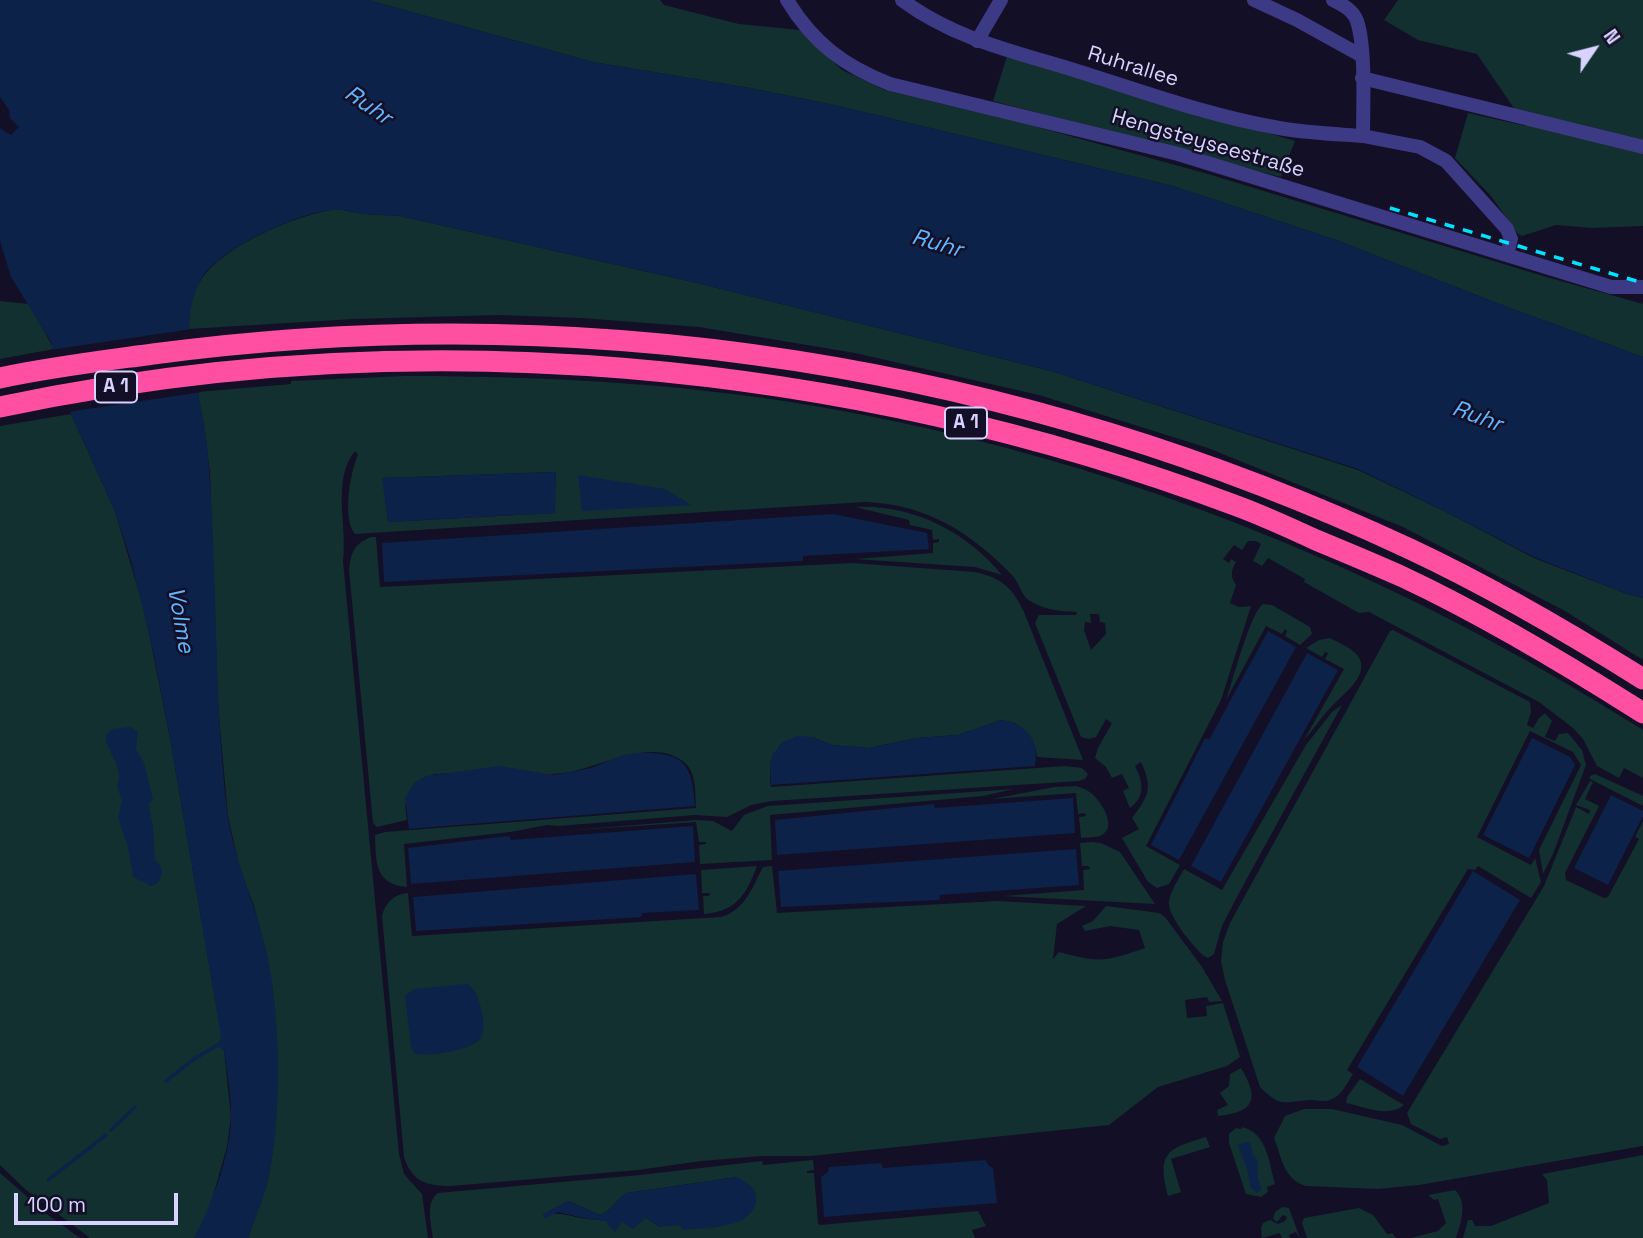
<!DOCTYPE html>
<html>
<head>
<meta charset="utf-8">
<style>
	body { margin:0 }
	#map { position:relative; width:1643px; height:1238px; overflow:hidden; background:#130f26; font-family:"Space Grotesk",sans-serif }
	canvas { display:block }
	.north { position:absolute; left:1559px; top:14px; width:70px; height:70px; -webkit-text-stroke:5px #130f26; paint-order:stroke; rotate:55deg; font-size:19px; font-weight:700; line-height:28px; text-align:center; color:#d9d4ff }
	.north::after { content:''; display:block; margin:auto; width:24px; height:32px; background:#d9d4ff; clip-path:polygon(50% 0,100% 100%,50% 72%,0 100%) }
	.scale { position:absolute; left:14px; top:1193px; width:164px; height:32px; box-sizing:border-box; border:4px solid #d9d4ff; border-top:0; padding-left:9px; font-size:21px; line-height:24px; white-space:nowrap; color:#d9d4ff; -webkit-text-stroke:5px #130f26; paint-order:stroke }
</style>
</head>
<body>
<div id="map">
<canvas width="1643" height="1238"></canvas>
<div class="north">N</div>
<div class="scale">100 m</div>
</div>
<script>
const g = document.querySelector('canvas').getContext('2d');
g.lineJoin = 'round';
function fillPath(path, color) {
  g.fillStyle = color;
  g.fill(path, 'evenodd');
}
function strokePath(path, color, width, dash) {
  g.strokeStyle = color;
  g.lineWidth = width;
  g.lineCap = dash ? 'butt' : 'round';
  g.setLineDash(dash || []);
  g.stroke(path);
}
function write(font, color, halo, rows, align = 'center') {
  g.font = font + ' "Space Grotesk",sans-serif';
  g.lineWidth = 5;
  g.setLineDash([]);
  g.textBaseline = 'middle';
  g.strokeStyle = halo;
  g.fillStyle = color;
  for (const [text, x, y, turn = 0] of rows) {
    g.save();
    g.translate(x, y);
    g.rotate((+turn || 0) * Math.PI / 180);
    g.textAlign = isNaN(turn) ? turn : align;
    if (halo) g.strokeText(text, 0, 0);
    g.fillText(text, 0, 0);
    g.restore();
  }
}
const green = new Path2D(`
	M368 0H660L664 5 739 24 800 30 842 70 885 90 1030 125 1208 174 1543 276 1643 304V357L1494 302 1339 241 1173 186 834 105 750 88 593 62Z
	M1398 0H1643V226L1592 228 1556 225 1522 236 1517 233 1491 196 1455 158 1468 113 1526 126 1477 54 1418 40 1384 20Z
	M1007 56 1295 141 1281 177 993 101Z
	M337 209 364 214 400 216 697 283 1051 371 1358 470 1446 512 1534 558 1627 594 1643 598V660L1565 611 1403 527 1208 448 1039 395 855 353 699 327 581 318 500 315 353 319 189 329C186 312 194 287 206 273 231 243 298 214 337 209Z
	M0 301 29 304 54 349 0 359Z
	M405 376C552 376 699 384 843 411 1132 465 1395 573 1643 730V778L1624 768 1619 778 1597 766 1583 739 1573 728 1539 702 1369 612 1359 613 1304 582 1305 579 1268 558 1262 566 1253 561 1261 544 1256 541H1248L1242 550 1234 545 1223 559 1229 563 1231 559 1236 562C1231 570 1230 577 1236 585L1230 603 1239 607 1251 606 1221 700 1146 846 1180 865 1169 884 1157 888 1148 882 1122 838 1139 829 1132 818C1149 796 1153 788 1141 762L1135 766C1143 782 1146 796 1130 808L1123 791 1129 788 1122 774 1112 778 1106 767 1095 758 1098 748 1112 723 1106 719 1096 737 1089 739 1081 737 1035 623 1039 615H1076L1077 612C1059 611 1045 610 1030 601 1021 596 1019 582 1012 575 970 532 926 504 865 502L355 534C342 520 350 472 358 455L355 451C331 480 348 527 343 561L399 1154 404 1174 422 1194 428 1238H248L267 1184 273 1150 277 1092 276 1040 267 955 254 906 239 866 228 816 218 705 210 472 198 392 291 384V381ZM556 472 554 513 388 522 383 478ZM1090 614H1099L1100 622 1105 623 1106 634 1091 650 1084 630 1085 622 1091 623Z
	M71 414 115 511 145 613 169 733 224 1050 231 1117 227 1147 209 1210 194 1238H90L25 1189 0 1165V426Z
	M855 507C912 504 966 531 1002 575L975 567 855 559 933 553V543L939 542V539L933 540 932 530 910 525 909 520Z
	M371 537H376L380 587 852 563 975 572C1002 578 1012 587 1024 612L1083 760 1037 757 1035 746 1015 723 1001 720 958 735 917 738 869 748 832 745 812 737 783 742C770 756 769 769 771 787L1065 766 1082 768 1088 774 1085 779 1079 781 772 801 751 805 727 817 695 815 558 826 547 825 510 832 404 844 407 887C374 885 376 860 375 835L385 832 696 808C695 793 697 773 684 762 652 736 599 768 564 773 550 775 535 774 521 774 492 773 463 773 434 774L405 805 407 820 377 827 373 823 349 570C351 552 354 544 371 537Z
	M1263 604 1272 605 1310 627 1312 634 1300 645 1285 636 1287 631 1285 629 1282 634 1266 626 1226 700C1233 681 1250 613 1263 604Z
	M1393 630 1530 702 1531 712 1527 725 1533 728 1539 718 1545 713 1552 721 1545 737 1555 741 1559 734 1568 733 1582 750 1586 765 1553 854 1543 874 1539 850 1581 765 1573 752 1530 731 1477 837 1531 865 1535 858 1541 882 1531 898 1478 866 1475 870 1468 869 1347 1070 1353 1074C1347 1083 1342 1095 1332 1099 1325 1103 1317 1100 1310 1100 1283 1102 1281 1108 1260 1087L1225 980 1221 961 1223 942 1230 923 1390 631Z
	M1330 638C1339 643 1352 648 1358 656 1371 675 1343 694 1332 706 1322 716 1314 729 1304 740L1344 669 1325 659 1328 653 1325 652 1322 657 1306 648 1319 640Z
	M1342 705 1239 893 1222 926 1214 954 1208 958 1204 956C1194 948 1170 918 1169 905 1168 894 1179 879 1184 869L1222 890 1306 745 1332 712Z
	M1595 774 1643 796V806L1590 779V776Z
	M1590 781 1593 782 1585 799 1599 806 1565 873 1566 880 1604 898 1608 897 1639 839 1635 837 1643 821V1146L1419 1185 1377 1189 1306 1186C1283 1179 1282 1158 1274 1138L1285 1116 1304 1109H1332L1402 1125 1442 1146 1449 1144 1447 1137 1440 1139 1411 1124 1407 1113 1544 886 1576 807 1589 814 1590 810 1576 805Z
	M1076 786C1082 788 1086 789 1091 793 1100 800 1118 826 1102 835 1097 838 1087 837 1081 838L1079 817 1086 816 1085 813 1078 814 1076 793 992 799 1055 787Z
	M1014 789 983 796 770 815 772 860 700 864 699 845 706 844V842H699L696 822 562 831 696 820 713 821 732 831 744 815 768 806Z
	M1092 842 1101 843 1120 852 1155 904 1003 896 1084 890 1083 870 1090 869 1089 866H1082L1080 843Z
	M757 866C746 895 737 911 704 914L703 896H709L710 893H702L701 870Z
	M772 866 777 913 997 901 1086 906 1057 924 1053 959 1059 952C1100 963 1105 962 1145 948L1139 930 1110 926 1085 931 1082 926 1093 921 1106 906 1159 913 1165 917 1202 967 1222 1001 1209 1002 1207 997 1185 1000 1187 1018 1207 1016 1206 1006 1223 1003 1240 1057 1227 1066 1158 1087 1109 1125 811 1156H761L701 1161 638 1170 451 1186C427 1186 412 1182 404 1157L382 916C385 903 394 894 408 893L412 936 721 917C745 910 752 888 763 867Z
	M1241 1068C1259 1098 1256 1112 1218 1116L1217 1110 1228 1105 1220 1093 1229 1086 1230 1074Z
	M1360 1079 1404 1105C1388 1118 1365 1107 1346 1103L1347 1097Z
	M1242 1127C1267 1133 1269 1162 1275 1184L1267 1187 1268 1192 1261 1197 1246 1194 1229 1143V1134L1236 1128 1241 1129Z
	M1206 1137 1210 1147 1171 1159 1181 1192 1168 1196C1157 1153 1166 1149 1206 1137Z
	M1643 1155V1238H1463L1468 1220H1472L1475 1226H1491L1549 1203 1547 1180 1542 1174Z
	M813 1160 814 1170 807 1171V1173H814L818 1223 820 1225 978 1211 986 1226 972 1230 975 1238H433C431 1224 425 1202 438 1193L640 1175 762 1161 763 1165ZM737 1177 660 1227 646 1218C627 1221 608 1222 588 1219 570 1217 562 1211 543 1215L568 1201 600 1215C614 1210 614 1200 627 1193Z
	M0 1173 48 1215 80 1238H0Z
	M1455 1190C1468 1202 1461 1223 1456 1238H1411L1438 1231 1446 1223 1438 1199 1434 1200 1428 1195Z
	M1282 1207 1289 1208 1300 1238 1296 1232 1289 1235 1290 1238H1282L1280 1233 1262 1238 1261 1228 1263 1223 1270 1220 1278 1224 1285 1221 1287 1217 1283 1215 1277 1222 1273 1219 1275 1212Z
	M1359 1208 1373 1215 1387 1234 1392 1233 1396 1238H1307L1302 1223 1304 1218Z`);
const water = new Path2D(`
	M0 0H368L593 62 750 88 834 105 1173 186 1339 241 1494 302 1643 357V598L1627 594 1534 557 1446 512 1358 469 1051 371 697 283 400 216C388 215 376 215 364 214 354 213 345 209 335 210 303 210 220 249 203 276 172 326 203 391 207 445 218 567 213 689 227 810 233 860 257 906 267 955 281 1018 282 1118 268 1181 263 1201 254 1220 248 1238H194C212 1204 231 1154 231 1115 231 1093 227 1072 224 1051L217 1045 221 1039 220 1030 169 733 154 655 131 561 115 511 71 414 51 342 11 277 0 241V128L11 135 19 127 10 118 9 110 0 97Z
	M556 472 555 513 388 522 382 478Z
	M578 475 665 489 691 505 582 511Z
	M833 514 927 533 929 549 803 556V561L384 582 382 543Z
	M1268 631 1296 647 1179 860 1151 845 1205 738 1209 740Z
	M1307 653 1338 670 1221 882 1191 866Z
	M1001 720C1026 723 1040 740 1035 766L771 785 770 762 773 754 783 742 797 736 812 737 832 745 869 748 917 738 958 735Z
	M130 727 138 732 136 749 144 763 153 799 149 804C149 813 152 818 153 826 154 837 154 848 155 860 163 867 164 874 158 883L151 886 133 877 128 847 118 818 122 800 117 787 119 777 117 765 106 742V734L113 729Z
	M1532 738 1570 757 1575 765 1529 858 1483 835Z
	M637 753C683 752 692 761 695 806L409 829 405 798 414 783 426 776 500 766 554 775 591 768 624 755Z
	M1611 795 1643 811V816L1608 885 1574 868Z
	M1073 798 1075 833 777 855 775 820 934 804 935 808Z
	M693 826 695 862 411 884 408 848 509 836 511 840Z
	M1076 849 1079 885 940 895 939 900 781 907 778 871Z
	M1473 871 1520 900 1403 1096 1357 1067Z
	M696 874 699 910 642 913 641 917 416 931 413 897Z
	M467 984C479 988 488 1027 481 1038 473 1050 427 1058 414 1053L411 1046 405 996 414 989Z
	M1246 1142 1250 1143 1253 1155 1257 1159 1258 1180 1262 1189 1257 1193 1250 1187C1251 1177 1242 1154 1237 1145Z
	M985 1160 989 1166 993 1168 997 1203 824 1217 821 1177 828 1172 829 1167 881 1163 883 1168Z
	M737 1177C747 1183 758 1188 756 1201 752 1230 705 1227 683 1230L680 1225 660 1227 646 1218 633 1229 622 1222 615 1232 605 1221 588 1219 558 1212 544 1219 543 1214 568 1201 600 1215C614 1210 614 1200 627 1193Z`);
const pier = new Path2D(`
	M192 329 202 392 67 412 50 350Z`);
const stream = new Path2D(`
	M166 1081 194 1059 221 1043
	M111 1130 135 1107
	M48 1180 106 1135`);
const minor = new Path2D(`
	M787 0C813 43 844 66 890 84L1178 154 1611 287H1643
	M902 0C955 39 1012 51 1074 70 1141 91 1209 116 1279 128 1307 133 1335 134 1363 136
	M1254 0 1297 20 1362 56
	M1333 0C1343 5 1353 10 1357 21 1366 49 1363 105 1363 136L1420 147 1446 161 1507 229 1511 239 1507 254
	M977 41 1001 0
	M1362 78 1643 147`);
const motorway = new Path2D(`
	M0 378C51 367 102 361 153 354 585 296 1016 365 1410 549 1491 587 1568 632 1643 679
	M0 407C411 319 845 359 1237 506 1264 516 1290 528 1316 540 1345 552 1374 564 1403 577 1486 616 1566 664 1643 713`);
const rail = new Path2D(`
	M1390 208 1643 283`);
const shields = [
	[116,387,42],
	[966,423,42]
];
const shieldNames = [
	["A 1",116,387],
	["A 1",966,423]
];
const streetNames = [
	["Ruhrallee",1133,67,17],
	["Hengsteyseestraße",1208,144,16]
];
const waterNames = [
	["Ruhr",368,106,34],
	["Ruhr",937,244,16],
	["Ruhr",1477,417,20],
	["Volme",180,620,80]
];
fillPath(green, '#12302f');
fillPath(water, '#0c2248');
fillPath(pier, '#130f26');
strokePath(stream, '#0c2248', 3.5);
strokePath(minor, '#3d3a85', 14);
strokePath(motorway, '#ff4fa3', 21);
strokePath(rail, '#00e5ff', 3.5, [10, 9]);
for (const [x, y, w] of shields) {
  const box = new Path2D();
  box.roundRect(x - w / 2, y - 15.5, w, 31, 5);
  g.fillStyle = '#130f26';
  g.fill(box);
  strokePath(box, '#d9d4ff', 2);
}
write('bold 19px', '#d9d4ff', null, shieldNames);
write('21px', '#d9d4ff', '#130f26', streetNames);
write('italic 23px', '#62b6ff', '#130f26', waterNames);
</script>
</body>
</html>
